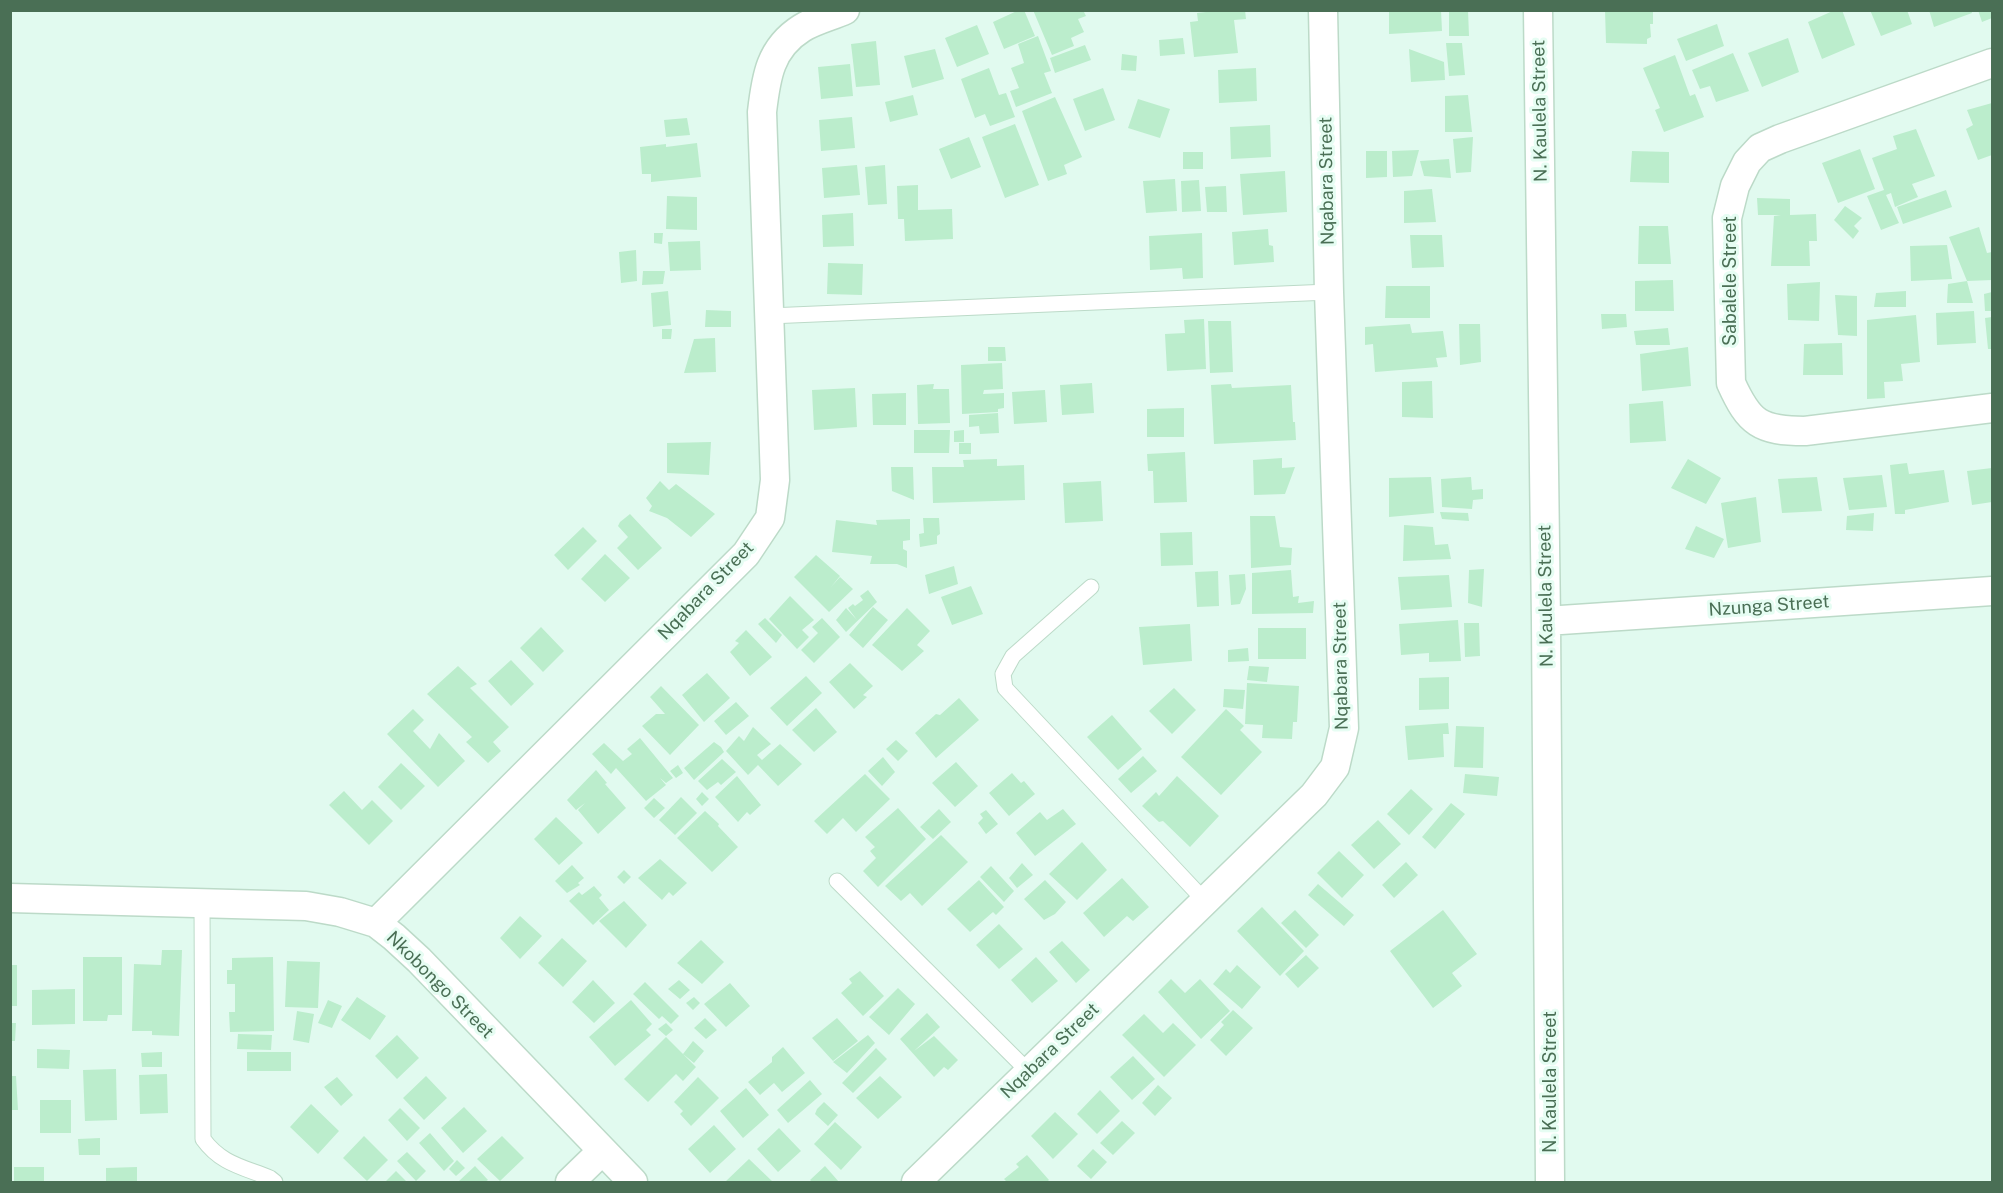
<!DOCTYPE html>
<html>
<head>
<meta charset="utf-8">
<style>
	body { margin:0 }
	#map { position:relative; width:2003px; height:1193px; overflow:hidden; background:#e1faef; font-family:"Public Sans",sans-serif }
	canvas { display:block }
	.frame { position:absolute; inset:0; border:12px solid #4a6f55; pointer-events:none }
</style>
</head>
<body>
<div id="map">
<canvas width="2003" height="1193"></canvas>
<div class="frame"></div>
</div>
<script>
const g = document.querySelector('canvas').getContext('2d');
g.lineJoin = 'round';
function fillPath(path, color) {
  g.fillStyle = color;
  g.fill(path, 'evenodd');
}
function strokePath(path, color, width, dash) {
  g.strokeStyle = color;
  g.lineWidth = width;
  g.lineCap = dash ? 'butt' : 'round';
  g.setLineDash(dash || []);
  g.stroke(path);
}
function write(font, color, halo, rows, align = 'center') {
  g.font = font + ' "Public Sans",sans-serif';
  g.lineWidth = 6;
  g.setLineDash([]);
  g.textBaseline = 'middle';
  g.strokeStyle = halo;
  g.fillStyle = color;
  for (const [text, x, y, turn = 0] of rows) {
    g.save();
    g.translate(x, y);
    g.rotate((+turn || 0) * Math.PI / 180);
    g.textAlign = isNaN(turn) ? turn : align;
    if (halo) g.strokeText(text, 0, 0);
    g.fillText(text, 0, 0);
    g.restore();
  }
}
const building = new Path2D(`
	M1019 10H1024L1035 36 1004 49 993 22Z
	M1033 10H1083L1086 16 1078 19 1084 32 1071 38 1074 46 1052 55Z
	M1224 10H1245L1246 19 1234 20 1238 53 1194 57 1190 22 1198 21 1197 13Z
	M1389 10H1441L1442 31 1389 34Z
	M1449 10H1468L1469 36H1449Z
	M1605 10H1653V24H1650L1651 37 1647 39V44L1606 43Z
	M1835 10H1842L1855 45 1822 59 1808 22Z
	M1870 10H1907L1912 24 1881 36Z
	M1929 10H1971L1972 13 1934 27Z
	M1978 10H1992V18L1982 22Z
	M1717 24 1724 46 1686 61 1677 39Z
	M977 25 989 54 957 67 945 38Z
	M1038 36 1051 71 1044 73 1052 93 1016 107 1010 91 1019 88 1011 68 1024 63 1018 44Z
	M1183 38 1185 54 1160 56 1159 40Z
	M1788 38 1799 72 1762 87 1748 53Z
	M876 41 880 85 856 87 851 44Z
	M1446 43H1462L1465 75 1449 76Z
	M1085 45 1091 60 1055 73 1050 58Z
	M935 49 944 79 912 88 904 56Z
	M1409 49 1444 62 1445 80 1411 82Z
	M1733 53 1749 91 1716 102 1710 86 1700 89 1692 70Z
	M1122 54 1137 56 1136 71 1121 70Z
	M1675 55 1690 96 1695 94 1704 117 1664 132 1655 110 1660 108 1643 68Z
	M850 64 853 96 821 99 818 67Z
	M989 68 999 95 1006 93 1015 117 990 126 985 114 975 118 961 79Z
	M1256 68 1257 101 1219 103 1218 70Z
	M1103 88 1115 120 1085 131 1073 99Z
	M913 95 918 115 890 122 885 102Z
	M1468 95 1472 132H1445V96Z
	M1055 97 1082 157 1064 165 1067 174 1048 181 1022 111Z
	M1138 99 1170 109 1160 138 1128 128Z
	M1992 103V155L1978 160 1966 129 1973 125 1967 110Z
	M852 117 855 148 821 151 819 120Z
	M687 118 690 135 666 137 664 120Z
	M1015 124 1039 185 1005 198 982 137Z
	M1270 125 1271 157 1231 159 1230 127Z
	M1916 129 1935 176 1912 184 1918 197 1895 207 1891 193 1886 195 1899 223 1881 230 1867 196 1884 190 1872 158 1897 149 1893 136Z
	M969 137 981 167 951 179 939 149Z
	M1473 137 1471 172 1456 173 1453 139Z
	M697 143 701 177 651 182V174H642L640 147 666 144V147Z
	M1860 149 1875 189 1838 203 1822 163Z
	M1419 150 1412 176 1393 177 1392 151Z
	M1366 151H1387V177L1366 178Z
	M1632 151 1669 152V183L1630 182Z
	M1183 152H1203V169H1183Z
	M1449 159 1451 178 1424 176 1420 161Z
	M857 165 860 195 824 198 822 168Z
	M885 165 887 204 868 205 865 167Z
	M1285 171 1287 212 1243 215 1240 174Z
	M1175 179 1177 211 1146 213 1143 181Z
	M1199 180 1201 211 1182 212 1181 181Z
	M918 185V210L952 209 953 239 905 241 904 219H898L897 186Z
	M1226 186 1227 212H1207L1205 187Z
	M1432 189 1436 222 1404 223V191Z
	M1946 190 1952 207 1903 224 1897 207Z
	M667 196 697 197V230L666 229Z
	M1757 198 1790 199V215L1816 214 1817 241H1809L1810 266H1771L1774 216 1781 215H1758Z
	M1845 206 1862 218 1854 226 1859 231 1853 239 1834 220Z
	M853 213 854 246 823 247 822 215Z
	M1639 226H1668L1671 264H1638Z
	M1979 227 1987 253 1992 252V280L1967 281 1949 237Z
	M1268 229 1269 245 1273 246 1274 262 1234 265 1232 232Z
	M654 233H663L662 244 654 243Z
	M1202 233 1203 278 1183 279 1182 268 1150 270 1149 236Z
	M1410 235H1442L1444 267 1412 268Z
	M700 241 701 270 670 271 668 242Z
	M1947 245 1952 279 1911 281 1910 246Z
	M636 250 637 281 621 283 619 252Z
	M828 263 863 264 862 295 827 294Z
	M643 271H665L663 284 642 285Z
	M1673 280 1674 311H1635V281Z
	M1967 281 1973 303H1947L1948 284Z
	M1820 282 1819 321 1788 320 1787 284Z
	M1386 286H1430V318H1385Z
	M668 291 671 325 653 327 651 293Z
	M1906 291V307H1874L1876 293Z
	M1992 292V311H1985L1984 294Z
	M1835 295 1857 296V336L1838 335Z
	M706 310 731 311V327H705Z
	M1974 311 1976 343 1937 345 1936 313Z
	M1601 314H1626L1627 327 1602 329Z
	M1916 315 1920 362 1901 364 1903 381 1884 382 1885 398 1867 399V320Z
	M1992 317V349H1988L1985 318Z
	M1204 319 1206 369 1167 371 1165 334 1185 333 1184 320Z
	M1208 321H1231L1233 372 1210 373Z
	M1410 324 1412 333 1443 331 1447 357 1436 358 1438 367 1375 372 1373 344 1365 345V327Z
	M1459 324H1480L1481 362 1460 365Z
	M1668 328 1670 345H1636L1634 331Z
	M662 329H672L671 339H662Z
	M715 338 716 372 684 373 694 339Z
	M1842 343 1843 375H1803L1804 344Z
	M988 347H1005L1006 361H988Z
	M1688 347 1691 386 1642 391 1640 354Z
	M1002 363 1003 389 984 390 983 394 1004 393V408L998 409V412L962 414 961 365Z
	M1432 381 1433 418 1402 417V382Z
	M1092 383 1094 413 1062 415 1060 385Z
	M934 384 933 389H949L950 423 918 424 917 385Z
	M1231 384 1232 388 1291 385 1293 422H1295L1296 440 1214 444 1211 385Z
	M855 388 857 427 814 430 812 390Z
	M1045 390 1047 422 1014 424 1012 392Z
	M906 393V425H873L872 394Z
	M1663 401 1666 441 1630 443 1629 404Z
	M1184 408V437H1147V409Z
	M998 413 999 433 980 434 979 426 969 427V415Z
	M914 430H950L949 453H914Z
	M964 430V442H954V431Z
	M711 442 709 475 667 473V443Z
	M959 443H971V454H959Z
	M1185 452 1187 502 1154 503 1153 471H1148L1147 454Z
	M1282 458V468L1295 467 1285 494 1254 495 1253 460Z
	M997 459V466L1024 465 1025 500 933 503 932 467H964L963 460Z
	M1688 459 1721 478 1706 504 1671 488Z
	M1907 463 1909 474 1944 470 1949 502 1905 510V514H1895L1890 465Z
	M891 467H913L914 500 892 491Z
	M1992 468V502L1972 505 1967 471Z
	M1882 475 1887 507 1849 510 1843 478Z
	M1431 477 1434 513 1389 517V478Z
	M1471 477 1472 490 1483 489V499L1473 500 1472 509 1442 507 1441 479Z
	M1817 477 1822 511 1782 513 1778 479Z
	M660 481 669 490 676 484 715 514 691 537 667 518 649 511 652 506 646 498Z
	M1101 481 1103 521 1065 523 1063 483Z
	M1756 497 1761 542 1728 548 1721 503Z
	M1440 512 1468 513 1469 521 1442 519Z
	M1874 513 1873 531 1846 530 1847 516Z
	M630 514 662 548 638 570 617 548 628 537 618 526 620 522Z
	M1250 516H1275L1280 547 1292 548 1291 565 1251 568Z
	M923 518H939L940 534 937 536V544L920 547 919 534 924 533Z
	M910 519V540L903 541V549L907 551V568L897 564H870L872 556 832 552 836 520 877 525 876 520Z
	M1404 525 1433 527 1435 545 1448 544 1451 559 1403 561Z
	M1696 526 1724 539 1714 558 1685 549Z
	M583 527 597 541 568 570 554 555Z
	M1192 532 1193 565 1161 566 1160 533Z
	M605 554 630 578 605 602 581 579Z
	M816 555 840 576 831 587 840 577 853 589 829 612 794 577Z
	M954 566 958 584 929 594 925 575Z
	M1484 569 1482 607 1468 603 1469 570Z
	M1291 570 1293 597 1299 596 1298 603 1314 601 1313 613 1252 614V573Z
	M1218 571 1219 606 1197 607 1195 572Z
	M1245 574 1246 589 1240 604 1231 605 1229 575Z
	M1449 575 1452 607 1401 610 1398 577Z
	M971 586 983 614 952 625 941 597Z
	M868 590 877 602 846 632 836 620 846 608 857 620 848 608 853 604 855 606 863 600 860 596Z
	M790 596 814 620 802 630 809 637 797 649 769 619Z
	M873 607 888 620 863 648 849 635Z
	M907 608 930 631 917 645 924 651 902 671 872 645Z
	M765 618 782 635 776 643 758 624Z
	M822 618 840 637 814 663 801 650 818 633 812 627Z
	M1458 620 1461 661 1429 662V653L1401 655 1399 624Z
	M1464 623H1479L1480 656 1465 657Z
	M1190 624 1192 661 1143 665 1139 627Z
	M541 627 564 651 543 672 520 648Z
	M1258 628H1306V659H1258Z
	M746 630 772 657 750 676 730 652 739 643 735 641Z
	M1248 648 1249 661 1228 662V650Z
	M511 660 534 684 511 706 488 681Z
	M850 663 873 686 863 695 867 697 854 709 829 682Z
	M458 666 477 684 470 688 509 727 493 742 501 751 488 763 466 742 472 737 427 694Z
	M1249 666 1269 667 1267 682 1247 680Z
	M707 673 730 698 704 722 682 695Z
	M806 676 822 693 787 726 770 708Z
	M1449 677V709L1419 710V678Z
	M1247 683 1299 686 1297 722H1293L1292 739 1262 738 1263 725 1245 724Z
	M661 686 699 725 670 755 642 726 656 714H665L650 697Z
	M1174 688 1196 710 1172 734 1149 711Z
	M1224 689 1245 690 1243 709 1223 707Z
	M959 698 979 720 936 758 915 733 936 714 940 715Z
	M736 702 749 716 726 735 714 721Z
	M816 708 837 732 814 752 792 730Z
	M413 709 424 720 413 731 430 749 439 733 465 761 438 787 387 734Z
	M1226 709 1244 726 1240 730 1262 752 1221 795 1181 757Z
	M1112 715 1142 749 1118 770 1087 737Z
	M1448 723 1449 734H1443L1444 757 1408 760 1405 726Z
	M1456 726 1484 727 1483 768 1454 767Z
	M753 727 771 744 757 755 762 760 780 744 802 764 778 786 758 765 748 775 726 751 739 736 744 741Z
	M640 738 673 778 666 783 660 778 666 785 646 801 616 768 611 774 592 754 604 743 623 761 632 754 627 749Z
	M896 740 908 751 898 761 886 749Z
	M714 742 721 747 724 752 694 780 684 768Z
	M1143 756 1157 771 1131 793 1118 779Z
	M883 757 895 772 882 786 868 771Z
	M722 759 736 772 721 785 718 782 707 790 698 781Z
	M956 762 978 786 955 807 932 783Z
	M401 763 425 786 401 810 378 787Z
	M678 765 683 773 676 778 670 771Z
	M596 770 607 783 605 784 626 808 598 834 578 810 585 803 576 810 567 800Z
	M1012 773 1021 783 1024 781 1035 794 1009 816 989 793Z
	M865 774 890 799 856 832 843 818 827 834 814 821Z
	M1465 774 1499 777 1497 796 1463 793Z
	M737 776 761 805 750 815 747 812 738 822 715 797Z
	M1177 776 1219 816 1190 847 1163 821 1159 822 1142 806 1156 792 1159 796Z
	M1411 789 1433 809 1409 835 1387 814Z
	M344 791 362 810 372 800 393 821 369 845 329 805Z
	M702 792 709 799 702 806 696 799Z
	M681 797 697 813 675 835 659 820Z
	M654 798 665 808 654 818 644 808Z
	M1451 803 1465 814 1435 849 1422 837Z
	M898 808 926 839 878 887 863 871 876 858 870 851 875 847 865 837Z
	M939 809 951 822 933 839 920 827Z
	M1063 809 1076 824 1035 856 1016 833 1040 812 1047 820Z
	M986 810 998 824 986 834 978 823 983 818 980 814Z
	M705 811 719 824 718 826 738 847 712 872 677 838Z
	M556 817 583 843 559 865 534 839Z
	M1378 820 1401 844 1374 869 1351 845Z
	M941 835 968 862 922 906 910 893 901 901 885 886Z
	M1082 842 1107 870 1077 900 1049 874Z
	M1339 851 1364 875 1342 898 1317 873Z
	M660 859 687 883 673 896 669 892 662 900 638 878Z
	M1406 862 1418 875 1394 898 1382 885Z
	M1022 863 1033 875 1017 888 1009 878Z
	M572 865 584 878 578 883 580 885 567 893 555 881Z
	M991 866 1014 891 1004 902 980 877Z
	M624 870 631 877 624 884 617 877Z
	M1122 878 1149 907 1133 921 1127 916 1104 937 1083 913Z
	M979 880 1004 907 996 915 993 912 970 932 947 909Z
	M1045 880 1066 902 1055 914 1044 920 1024 899Z
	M1318 884 1354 915 1344 926 1308 895Z
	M594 886 602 895 599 898 609 910 593 925 569 901 579 892 582 895Z
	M624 901 647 925 626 948 599 921Z
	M1262 907 1304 951 1280 976 1237 931Z
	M1295 910 1319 935 1306 948 1281 923Z
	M1443 910 1477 954 1452 973 1462 986 1433 1008 1390 951Z
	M520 916 542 936 520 959 500 938Z
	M999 924 1023 949 999 969 976 945Z
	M562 938 587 961 563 987 538 963Z
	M701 940 724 962 702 984 677 963Z
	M1062 941 1090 970 1076 983 1049 952Z
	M162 950H182L179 1036 152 1035V1031H132L134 964 161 965Z
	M1306 955 1319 968 1298 988 1285 974Z
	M83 957H122V1015H108L107 1021H83Z
	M273 957 274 1031 230 1032 229 1012H235V984H227V970H232V958Z
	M1036 957 1058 981 1032 1003 1011 980Z
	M287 961 320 962 318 1008 285 1007Z
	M10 965H17V1006H10Z
	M1237 965 1261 987 1242 1009 1213 984 1226 969 1230 973Z
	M860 971 884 996 863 1016 841 993 852 983 849 979Z
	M1171 979 1185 993 1200 979 1230 1011 1201 1039 1158 992Z
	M593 980 615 1003 594 1023 572 1002Z
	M679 980 690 990 680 999 668 989Z
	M645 982 679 1016 671 1024 662 1016 659 1019 633 994Z
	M730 983 750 1006 726 1027 704 1004Z
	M898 988 915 1004 889 1035 869 1017Z
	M75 989V1024L32 1025V990Z
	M357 997 386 1016 370 1040 341 1020Z
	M694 997 700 1003 693 1010 686 1003Z
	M328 1000 342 1006 332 1028 318 1023Z
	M631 1000 652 1024 646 1030 651 1035 615 1066 589 1037Z
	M1233 1010 1253 1028 1226 1056 1210 1040 1224 1025 1221 1022Z
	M297 1011 314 1014 309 1043 293 1040Z
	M927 1013 940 1027 914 1051 934 1036 958 1060 948 1070 944 1067 934 1077 900 1039Z
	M1144 1014 1163 1033 1173 1023 1196 1045 1164 1077 1122 1035Z
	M705 1018 717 1030 706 1039 694 1028Z
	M837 1018 858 1041 833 1061 812 1038Z
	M10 1023H16L15 1041H10Z
	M666 1023 673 1030 666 1036 658 1029Z
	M238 1034 272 1035 271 1050 237 1049Z
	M397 1035 419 1058 397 1079 375 1056Z
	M868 1035 875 1043 847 1073 833 1062Z
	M666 1037 683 1054 693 1041 704 1051 694 1063 683 1054 696 1067 683 1081 676 1074 648 1102 624 1079Z
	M783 1047 805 1073 782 1092 774 1083 760 1095 748 1082 772 1062V1057Z
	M876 1048 887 1059 853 1093 842 1083Z
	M37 1049 70 1050 69 1069 37 1068Z
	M162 1052V1067H142L141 1053Z
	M247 1052H291V1071H247Z
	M1133 1056 1155 1079 1132 1100 1110 1077Z
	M116 1069 117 1120 85 1121 83 1070Z
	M167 1074 168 1113 140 1114 139 1075Z
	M10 1076H16L18 1110H10Z
	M426 1076 447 1098 424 1120 403 1098Z
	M880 1076 902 1097 878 1119 856 1098Z
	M337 1077 353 1095 341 1106 324 1087Z
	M698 1077 719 1098 691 1126 680 1114 683 1111 674 1102Z
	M810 1080 822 1094 788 1123 777 1110Z
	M1158 1085 1172 1098 1155 1116 1142 1103Z
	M746 1088 769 1115 743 1138 720 1111Z
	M1100 1090 1120 1111 1097 1134 1077 1114Z
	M40 1100H71V1133H40Z
	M824 1102 838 1115 828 1126 815 1114 817 1109Z
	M311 1104 339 1131 318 1154 290 1127Z
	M464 1107 487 1131 463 1153 441 1128Z
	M400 1108 420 1128 407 1141 388 1120Z
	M1055 1112 1078 1134 1053 1159 1031 1136Z
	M1122 1121 1135 1133 1113 1155 1100 1143Z
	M835 1122 862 1147 841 1170 814 1144Z
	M714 1125 736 1149 710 1173 688 1149Z
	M779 1128 801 1151 778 1172 757 1149Z
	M430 1133 454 1161 444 1171 419 1143Z
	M364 1136 388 1160 367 1181 343 1158Z
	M502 1136 524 1158 500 1181 477 1159Z
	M100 1138V1155H79L78 1139Z
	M1093 1149 1107 1162 1091 1179 1077 1166Z
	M407 1152 426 1171 416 1181 397 1161Z
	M1027 1155 1049 1180 1047 1182H1007L1004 1179 1019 1167 1016 1164Z
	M749 1159 773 1182H725Z
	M457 1160 465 1168 456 1176 449 1169Z
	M475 1166 488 1180 485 1182H458Z
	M825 1166 839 1182H812L810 1180Z
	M14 1167H44V1182H14Z
	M137 1167V1182H106V1168Z
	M396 1171 407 1182H385Z`);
const service = new Path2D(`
	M769 316 1329 292
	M1091 587 1013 656 1003 674 1005 688 1204 900
	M837 881 1029 1072
	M202 903 203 1139C221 1164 243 1167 270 1178L275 1182`);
const minor = new Path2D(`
	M1538 10 1546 621 1550 1182
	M1992 63 1780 139 1760 148 1747 162 1735 186 1727 218 1731 383C1749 423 1760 431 1805 431L1992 408
	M1546 621 1992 591
	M10 898 306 906 340 912 376 923 394 937 419 960 633 1182
	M376 923 746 554 770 518 775 480 762 112C766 77 770 48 802 28 815 20 832 16 845 10
	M570 1182 602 1151
	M916 1182 1314 795 1335 767 1344 728 1329 292 1323 10`);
const streetNames = [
	["N. Kaulela Street",1540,111,-91],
	["Nqabara Street",1327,181,-91],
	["Sabalele Street",1730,281,-90],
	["Nqabara Street",706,591,-46],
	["N. Kaulela Street",1546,596,-91],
	["Nzunga Street",1769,606,-4],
	["Nqabara Street",1341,666,-91],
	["Nkobongo Street",440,985,45],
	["Nqabara Street",1050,1051,-44],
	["N. Kaulela Street",1550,1082,-90]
];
fillPath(building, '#bbedcc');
strokePath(service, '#bcdac8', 17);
strokePath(minor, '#bcdac8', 31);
strokePath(service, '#fff', 15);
strokePath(minor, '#fff', 28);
write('18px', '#4a6f55', '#e6fdf3', streetNames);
</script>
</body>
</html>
